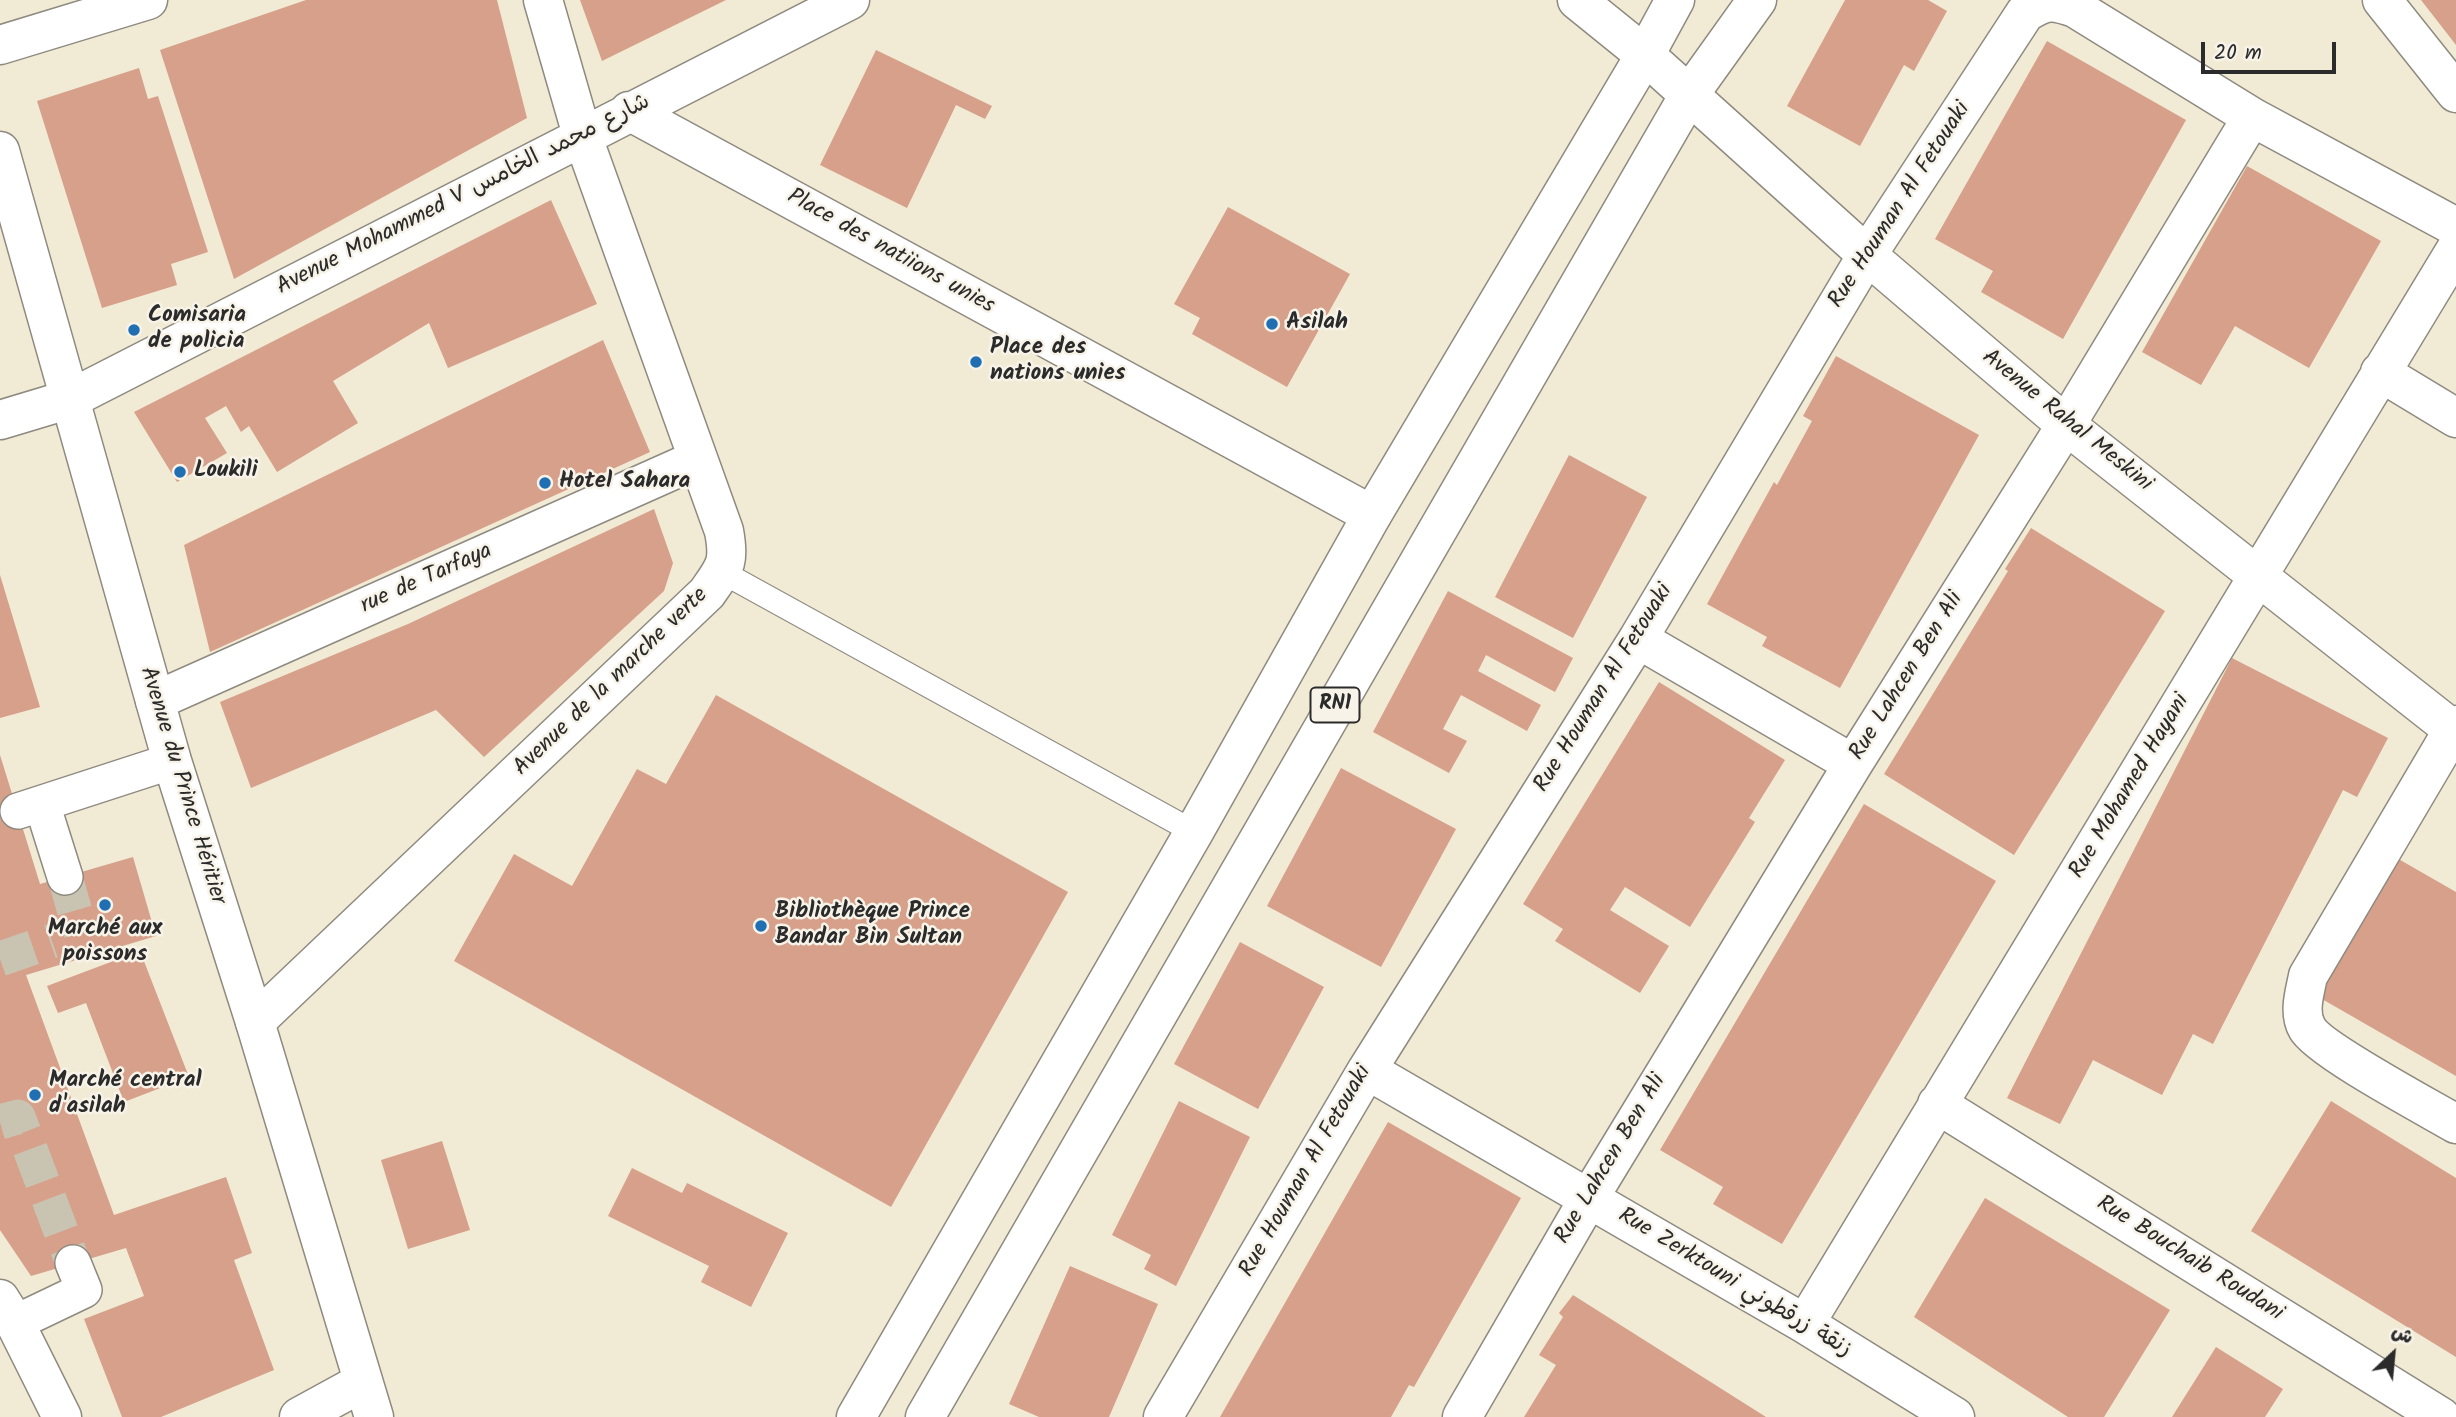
<!DOCTYPE html>
<html>
<head>
<meta charset="utf-8">
<style>
	body { margin:0 }
	#map { position:relative; width:2456px; height:1417px; overflow:hidden; background:#f1ead4; font-family:Kalam,"Playpen Sans Arabic",sans-serif }
	canvas { display:block }
	.north { position:absolute; left:2358px; top:1319px; width:70px; height:70px; -webkit-text-stroke:5px #f7f3e8; paint-order:stroke; rotate:26deg; font-size:19px; font-weight:700; line-height:28px; text-align:center; color:#2b2b2b }
	.north::after { content:''; display:block; margin:auto; width:24px; height:32px; background:#2b2b2b; clip-path:polygon(50% 0,100% 100%,50% 72%,0 100%) }
	.scale { position:absolute; left:2201px; top:42px; width:135px; height:32px; box-sizing:border-box; border:4px solid #2b2b2b; border-top:0; padding-left:9px; font-size:21px; line-height:24px; white-space:nowrap; color:#2b2b2b; -webkit-text-stroke:5px #f7f3e8; paint-order:stroke }
</style>
</head>
<body>
<div id="map">
<canvas width="2456" height="1417"></canvas>
<div class="north">ش</div>
<div class="scale">20 m</div>
</div>
<script>
const g = document.querySelector('canvas').getContext('2d');
g.lineJoin = 'round';
function fillPath(path, color) {
  g.fillStyle = color;
  g.fill(path, 'evenodd');
}
function strokePath(path, color, width, dash) {
  g.strokeStyle = color;
  g.lineWidth = width;
  g.lineCap = dash ? 'butt' : 'round';
  g.setLineDash(dash || []);
  g.stroke(path);
}
function write(font, color, halo, rows, align = 'center') {
  g.font = font + ' Kalam,"Playpen Sans Arabic",sans-serif';
  g.lineWidth = 5;
  g.setLineDash([]);
  g.textBaseline = 'middle';
  g.strokeStyle = halo;
  g.fillStyle = color;
  for (const [text, x, y, turn = 0] of rows) {
    g.save();
    g.translate(x, y);
    g.rotate((+turn || 0) * Math.PI / 180);
    g.textAlign = isNaN(turn) ? turn : align;
    if (halo) g.strokeText(text, 0, 0);
    g.fillText(text, 0, 0);
    g.restore();
  }
}
const building = new Path2D(`
	M306 0H497L527 118 234 279 160 50Z
	M580 0H726L602 61Z
	M1845 0H1928L1947 11 1914 71 1904 65 1860 146 1787 106Z
	M2421 0H2456V45Z
	M2047 41 2186 120 2063 339 1981 292 1993 271 1935 239Z
	M876 50 992 106 985 119 956 105 907 208 820 165Z
	M139 68 148 99 158 96 208 252 171 264 177 285 102 308 37 101Z
	M2247 166 2381 241 2309 368 2235 326 2201 385 2142 352Z
	M551 200 597 304 448 368 429 323 333 381 358 423 277 472 249 426 241 432 226 406 205 418 227 453 177 482 134 412Z
	M1228 207 1350 274 1287 387 1192 334 1200 318 1174 304Z
	M603 340 650 452 210 652 184 545Z
	M1836 356 1979 435 1840 688 1762 646 1767 637 1707 604 1774 482 1777 485 1812 421 1803 416Z
	M1569 455 1647 497 1573 638 1495 597Z
	M654 509 673 563 664 591 484 757 436 710 251 788 220 702 408 624Z
	M2031 528 2165 611 2014 855 1884 774 2008 571 2005 569Z
	M0 575 40 707 0 718Z
	M1448 591 1573 658 1555 692 1486 655 1478 671 1541 705 1527 731 1461 695 1443 729 1467 741 1449 773 1373 732Z
	M2232 658 2388 738 2357 797 2343 790 2213 1044 2193 1034 2162 1095 2093 1060 2060 1124 2007 1098Z
	M1659 682 1785 760 1749 818 1755 822 1690 927 1625 887 1610 910 1669 946 1640 993 1555 941 1563 929 1523 904Z
	M716 695 1068 892 891 1207 454 961 514 854 572 886 637 769 666 784Z
	M0 755 40 884 133 857 156 936 26 975 114 1215 226 1177 252 1253 234 1260 274 1370 161 1417H122L84 1319 144 1296 126 1248 31 1276 0 1230Z
	M1341 768 1456 829 1381 967 1267 906Z
	M1864 804 1996 881 1782 1244 1713 1204 1723 1187 1660 1150Z
	M2395 857 2456 892V1076L2315 995Z
	M1240 942 1324 987 1258 1109 1174 1064Z
	M140 951 189 1077 124 1102 86 1003 58 1013 47 986Z
	M1179 1101 1250 1137 1176 1286 1144 1269 1151 1255 1112 1235Z
	M2331 1101 2456 1178V1357L2251 1231Z
	M1388 1122 1521 1198 1414 1387 1409 1385 1391 1417H1220Z
	M442 1141 470 1230 408 1249 381 1160Z
	M632 1168 682 1193 687 1183 788 1233 751 1307 701 1282 709 1266 608 1216Z
	M1985 1198 2170 1310 2104 1417H2068L1914 1317Z
	M1070 1266 1158 1304 1109 1417H1039L1009 1404Z
	M1573 1295 1766 1417H1524L1556 1365 1539 1355 1563 1317 1559 1313Z
	M2216 1347 2283 1389 2265 1417H2172Z`);
const pedestrianTunnel = new Path2D(`
	M65 877 81 933
	M0 959 52 941
	M0 1122 18 1117 73 1263`);
const service = new Path2D(`
	M722 572 1194 832`);
const pedestrian = new Path2D(`
	M42 804 65 877
	M18 811 172 761
	M15 1323 84 1290 73 1263`);
const minor = new Path2D(`
	M1577 0 1645 55 1867 255 2066 425 2456 732
	M2382 0 2456 93
	M0 45 148 0
	M629 111 1372 515
	M2252 117 2456 227
	M2380 372 2456 418
	M0 420 70 399 850 0
	M1638 639 1853 764
	M155 701 698 459
	M2456 725 2308 976C2305 992 2298 1012 2307 1028 2318 1049 2429 1108 2456 1124
	M255 1022 707 593C725 567 730 563 724 531L582 135 543 0
	M1367 1070 1805 1324 1955 1417
	M1937 1104 2441 1417
	M0 1299 15 1323 62 1417
	M1805 1324 2456 249
	M299 1417 363 1382
	M1163 1417 1367 1070 1638 639 1867 255 2025 13C2047 0 2051 0 2075 8L2252 117 2066 425 1853 764 1589 1198 1462 1417`);
const tertiary = new Path2D(`
	M0 151 172 761 255 1022 374 1417`);
const primary = new Path2D(`
	M856 1417 1194 832 1372 515 1645 55 1675 0
	M925 1417 1689 95 1757 0`);
const markers = [
	[1272,324,7,"#1f6fb2"],
	[134,330,7,"#1f6fb2"],
	[976,362,7,"#1f6fb2"],
	[180,472,7,"#1f6fb2"],
	[545,483,7,"#1f6fb2"],
	[105,905,7,"#1f6fb2"],
	[761,926,7,"#1f6fb2"],
	[35,1095,7,"#1f6fb2"]
];
const shields = [
	[1335,705,49]
];
const shieldNames = [
	["RN1",1335,705]
];
const streetNames = [
	["Avenue Mohammed V شارع محمد الخامس",464,196,-27],
	["Rue Houman Al Fetouaki",1901,206,-57],
	["Place des natiions unies",890,253,29],
	["Avenue Rahal Meskini",2066,422,39],
	["rue de Tarfaya",427,580,-24],
	["Rue Lahcen Ben Ali",1908,677,-58],
	["Avenue de la marche verte",612,683,-44],
	["Rue Houman Al Fetouaki",1605,689,-58],
	["Avenue du Prince Héritier",181,786,73],
	["Rue Mohamed Hayani",2131,787,-59],
	["Rue Lahcen Ben Ali",1612,1160,-59],
	["Rue Houman Al Fetouaki",1307,1172,-60],
	["Rue Bouchaib Roudani",2189,1260,32],
	["Rue Zerktouni زنقة زرقطوني",1734,1284,31]
];
const poiNames = [
	["Comisaria",148,317],
	["de policia",148,343],
	["Asilah",1286,324],
	["Place des",990,349],
	["nations unies",990,375],
	["Loukili",194,472],
	["Hotel Sahara",559,483],
	["Bibliothèque Prince",775,913],
	["Bandar Bin Sultan",775,939],
	["Marché aux",105,930,"center"],
	["poissons",105,956,"center"],
	["Marché central",49,1082],
	["d'asilah",49,1108]
];
fillPath(building, '#d6a08a');
strokePath(pedestrianTunnel, '#c9c4b2', 35, [35, 18]);
strokePath(service, '#8e8a80', 25);
strokePath(pedestrian, '#8e8a80', 38);
strokePath(minor, '#8e8a80', 41);
strokePath(tertiary, '#8e8a80', 41);
strokePath(primary, '#8e8a80', 41);
strokePath(service, '#fff', 23);
strokePath(pedestrian, '#fff', 35);
strokePath(minor, '#fff', 38);
strokePath(tertiary, '#fff', 38);
strokePath(primary, '#fff', 38);
for (const [x, y, r, color] of markers) {
  const dot = new Path2D();
  dot.arc(x, y, r, 0, 2 * Math.PI);
  g.fillStyle = color;
  g.fill(dot);
  strokePath(dot, '#f7f3e8', 2.5);
}
for (const [x, y, w] of shields) {
  const box = new Path2D();
  box.roundRect(x - w / 2, y - 17.5, w, 35, 5);
  g.fillStyle = '#f7f3e8';
  g.fill(box);
  strokePath(box, '#2b2b2b', 2);
}
write('bold 21px', '#2b2b2b', null, shieldNames);
write('23px', '#2b2b2b', '#f7f3e8', streetNames);
write('bold 23px', '#2b2b2b', '#f7f3e8', poiNames, 'left');
</script>
</body>
</html>
